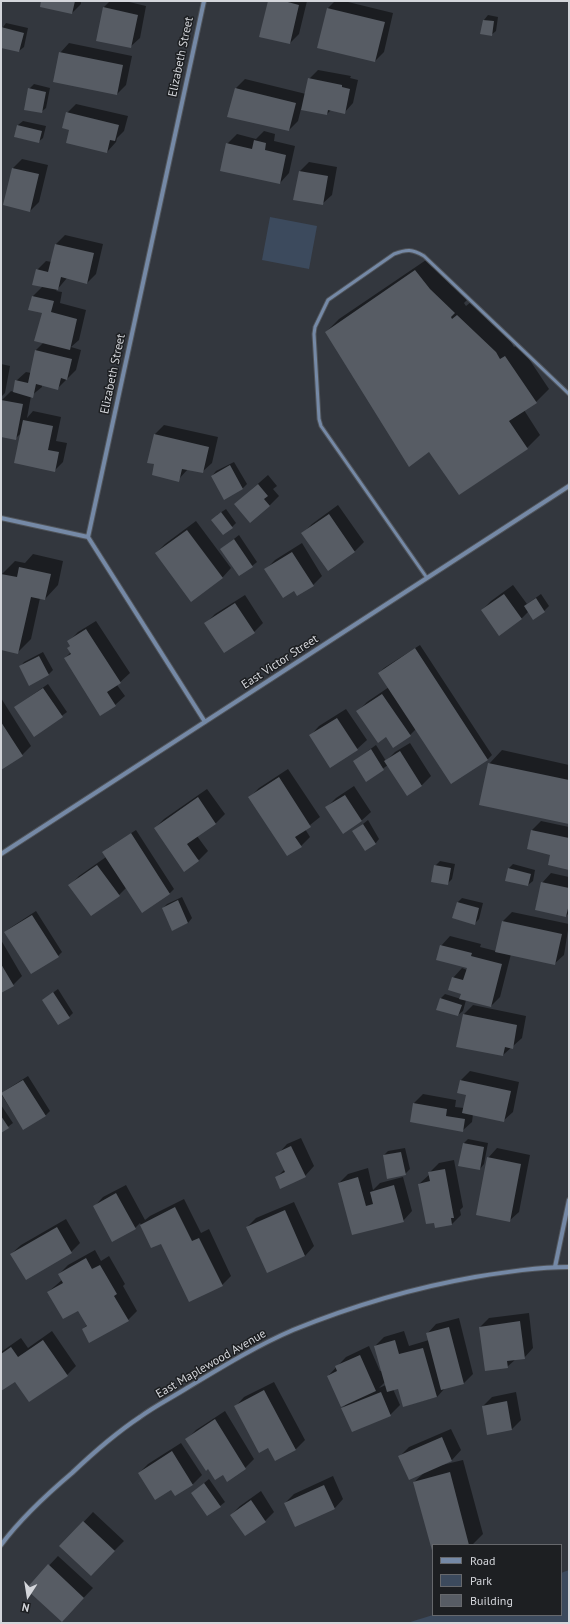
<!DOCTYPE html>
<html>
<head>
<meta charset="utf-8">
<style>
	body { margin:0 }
	#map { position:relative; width:570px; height:1624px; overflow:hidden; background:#33373e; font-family:"PT Sans",sans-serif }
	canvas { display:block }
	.frame { position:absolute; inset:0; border:2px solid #d4d6db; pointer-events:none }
	.legend { position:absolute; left:432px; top:1544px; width:130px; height:72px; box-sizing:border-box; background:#1d1f22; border:1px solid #66686c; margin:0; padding:5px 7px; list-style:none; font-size:12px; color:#d4d6db }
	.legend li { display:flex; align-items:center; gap:8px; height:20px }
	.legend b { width:20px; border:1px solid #66686c }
	.north { position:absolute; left:8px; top:1576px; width:40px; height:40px; -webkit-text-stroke:3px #1d1f22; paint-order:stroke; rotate:192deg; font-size:11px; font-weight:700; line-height:16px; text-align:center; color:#d4d6db }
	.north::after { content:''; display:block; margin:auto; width:14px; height:18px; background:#d4d6db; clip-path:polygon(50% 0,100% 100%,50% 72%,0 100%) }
</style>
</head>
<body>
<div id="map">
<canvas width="570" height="1624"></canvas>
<div class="frame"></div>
<ul class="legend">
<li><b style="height:5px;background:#7589a6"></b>Road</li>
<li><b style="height:11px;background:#3c4a5d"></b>Park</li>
<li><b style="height:11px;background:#575c64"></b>Building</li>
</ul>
<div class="north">N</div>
</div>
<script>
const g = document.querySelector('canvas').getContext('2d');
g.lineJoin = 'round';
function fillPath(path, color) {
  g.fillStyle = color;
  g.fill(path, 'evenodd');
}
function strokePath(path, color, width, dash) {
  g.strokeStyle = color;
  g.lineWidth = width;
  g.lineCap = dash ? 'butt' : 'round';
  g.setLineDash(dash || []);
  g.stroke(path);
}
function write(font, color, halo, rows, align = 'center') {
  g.font = font + ' "PT Sans",sans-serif';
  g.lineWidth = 3;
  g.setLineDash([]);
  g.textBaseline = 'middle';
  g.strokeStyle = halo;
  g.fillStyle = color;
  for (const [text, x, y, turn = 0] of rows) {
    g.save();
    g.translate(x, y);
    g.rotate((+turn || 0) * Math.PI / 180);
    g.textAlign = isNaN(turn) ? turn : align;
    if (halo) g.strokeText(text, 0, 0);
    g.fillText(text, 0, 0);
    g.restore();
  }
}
const green = new Path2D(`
	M270 217 317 226 309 269 262 260Z
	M569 1570V1623H407L433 1615H561V1573Z`);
const shadow = new Path2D(`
	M42 1H81V4L72 13Z
	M110 1H125L146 6 140 38 130 47 103 8Z
	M269 1H307L299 34 290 43Z
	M335 1H344L393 13 384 52 375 61 327 9Z
	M488 15 498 17 496 31 491 35 481 33 484 20Z
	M6 23 28 28 24 47 19 51 1 47V30Z
	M69 43 132 56 126 85 117 94 60 53Z
	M318 70 351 76 350 78 358 80 353 103 344 113 331 110 327 114 301 109 298 121 289 130 236 88 245 79 306 94 309 79Z
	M34 84 50 88 46 108 41 112 29 89Z
	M76 104 128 116 124 131 117 138 116 142 107 152 71 129 67 113Z
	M23 121 46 126 43 138 38 142 15 137 18 125Z
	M264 131 275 134 274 141 295 146 289 173 280 183 227 144 237 134 256 139Z
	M22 159 48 165 39 202 30 211 13 168Z
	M309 162 337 167 332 195 322 204 295 199 300 171Z
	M65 235 103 244 96 274 87 283 67 278 56 291 62 292 60 303 86 310 79 340 71 347 81 350 76 370 58 388 42 384V387L31 396 27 418 33 411 61 417 56 441 67 443 63 462 54 471 21 433 15 439 1 436V405L2 400 11 391 14 392 16 381 26 372 31 373 36 350 44 342 43 312 29 309 33 296 43 286 37 270 46 261 52 262 56 244Z
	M429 258 443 276 468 299 464 303 466 306 471 302 509 339 514 347 519 344 549 389 536 402 524 410 540 435 527 448 430 451 326 332 339 319Z
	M1 364 10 366 5 393 1 397Z
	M164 425 218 437 212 463 202 472 188 469 178 480 155 464V434Z
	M234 462 247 484 242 489 212 476 216 471Z
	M268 475 277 486 273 489 279 496 269 506 235 504Z
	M338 505 364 542 355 551 328 569 303 533 312 524Z
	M226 509 236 523 232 527 217 515Z
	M196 521 231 568 222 578 156 553 165 544Z
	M239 535 257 562 252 566 221 549Z
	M302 543 322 576 313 585 294 589 266 569 275 560Z
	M33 554 63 561 58 585 45 599 40 598 31 639 18 652 1 649 2 574 15 561 25 563Z
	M513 585 527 604 541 594 549 606 544 611 528 612 521 619 482 610 491 601Z
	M245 595 263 623 254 632 206 623 215 614Z
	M96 621 130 673 117 685 125 696 115 705 65 658 71 652 68 648 71 645 68 642 78 632Z
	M420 645 492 755 487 760 416 729 410 735 386 736 358 711 367 702 389 687 379 673 384 668Z
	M43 652 53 670 49 674 20 667 24 662Z
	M48 684 67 712 34 736 15 707Z
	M1 698 31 746 22 755 1 768Z
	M346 709 367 740 357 749 310 736 319 726Z
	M410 743 431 776 422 785 407 794 388 765 366 780 354 761 376 745 386 761 395 752Z
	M502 750 569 765V823L489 764Z
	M288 769 320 817 305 829 310 837 301 846 250 797 259 788Z
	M354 786 371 812 361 821 326 808 336 798Z
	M207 789 225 814 216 823 197 836 208 851 199 860 155 828 164 819Z
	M368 820 379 839 375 844 354 831Z
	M541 821 569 827V869L551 854 532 830Z
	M136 830 174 889 170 893 142 911 126 888 119 895 69 886 79 876 106 857 103 853 108 848Z
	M440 861 455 864 452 879 447 884 435 866Z
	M513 864 535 870 533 881 528 885 508 869Z
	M551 873 569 877V913L566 916 542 883Z
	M182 897 192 918 188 923 173 930 163 908 167 904Z
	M462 898 483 903 479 919 474 924 454 918 458 902Z
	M36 911 62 952 58 956 5 932 10 928Z
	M512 912 569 924 564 955 554 964 511 954 500 997 491 1006 466 1000 463 1011 458 1015 440 999 445 994 461 999 462 993 453 978 462 968 467 970 468 967 441 946 450 936 481 944 480 947 496 951 503 921Z
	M1 940 22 976 13 985 1 992Z
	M58 989 73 1013 69 1017 43 1000Z
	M473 1005 526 1016 522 1038 503 1055 463 1015Z
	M470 1071 519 1082 513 1112 503 1121 473 1114 472 1122 462 1131 411 1121 414 1103 423 1094 456 1100 455 1107 464 1108 468 1094 458 1092 461 1080Z
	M28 1076 50 1111 46 1115 23 1129 1 1094 6 1090Z
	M1 1105 13 1123 1 1132Z
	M301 1138 314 1166 305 1176 276 1178 285 1169 278 1154 287 1144Z
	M468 1139 488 1143 484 1164 480 1169 464 1143Z
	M405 1148 410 1169 405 1174 384 1155 388 1151Z
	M497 1148 530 1155 519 1212 509 1221 488 1158Z
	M454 1160 463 1207 460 1210 461 1215 452 1224 434 1221 419 1184 430 1174V1172L439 1163Z
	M368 1168 373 1190 380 1183 403 1177 412 1211 403 1221 353 1234 339 1183 348 1174Z
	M126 1185 145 1220 150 1216 184 1199 201 1233 209 1229 231 1276 222 1285 161 1242 152 1247 140 1223 135 1228 94 1207 103 1197Z
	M294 1202 314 1246 305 1256 247 1227 256 1218Z
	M66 1219 80 1243 71 1252 11 1254 21 1245Z
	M95 1250 101 1261 109 1256 125 1284 123 1286 137 1311 128 1320 83 1329 88 1324 79 1309 48 1292 62 1280 59 1274 68 1265Z
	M529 1313 533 1348 524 1358 516 1359 507 1367 480 1327 489 1318Z
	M459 1318 473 1374 464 1383 445 1388 437 1397 404 1406 399 1387 393 1389 400 1405 390 1415 342 1408 348 1403 328 1376 346 1357 369 1346 380 1371H382L375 1346 384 1337 404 1331 409 1346 429 1340 427 1334 436 1324ZM385 1382 386 1385 379 1388Z
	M52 1331 76 1366 67 1375 15 1380 1 1390V1352L21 1338 28 1348Z
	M274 1382 305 1440 296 1449 275 1460 268 1447 235 1407 244 1397Z
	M516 1392 521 1420 512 1429 488 1434 483 1406 492 1397Z
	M225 1411 254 1459 245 1468 223 1474 187 1439 196 1430Z
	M451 1429 461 1450 452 1460 442 1464V1465L463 1460 483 1534 472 1545H433V1552L414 1482 425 1472 400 1456 409 1447Z
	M181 1443 202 1475 193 1484 176 1495 172 1488 139 1473 148 1464Z
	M333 1476 343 1499 334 1509 285 1503 294 1494Z
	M209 1479 225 1502 220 1506 192 1493Z
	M261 1491 274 1512 265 1521 245 1535 231 1515 240 1506Z
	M93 1512 124 1541 100 1565 61 1546Z
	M58 1556 93 1588 71 1611 27 1589Z`);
const building = new Path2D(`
	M41 1H75L72 14 40 7Z
	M268 1H284L299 5 290 44 259 37Z
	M103 7 138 15 131 48 96 41Z
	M327 8 385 22 375 62 317 48Z
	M483 20 494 21 492 36 480 34Z
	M1 27 24 33 19 52 1 48Z
	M59 52 123 65 117 95 53 82Z
	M308 78 342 85V87L350 89 345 114 328 110 327 115 301 110Z
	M28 88 46 92 42 113 24 110Z
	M235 88 296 103 289 131 227 117Z
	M66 112 119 125 115 141 110 140 107 153 66 143 69 130 62 128Z
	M17 125 42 131 39 143 14 137Z
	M254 140 266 143 265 150 286 155 280 184 220 171 226 143 252 149Z
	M12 168 39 174 30 212 3 205Z
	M299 171 328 176 323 205 293 200Z
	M55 244 94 253 87 284 61 277 58 290 32 285 36 269 48 272Z
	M415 270 430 289 455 313 451 317 452 319 457 315 496 352 500 359 505 356 537 403 509 421 528 449 459 495 429 452 409 467 325 332Z
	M32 296 54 301 51 312 77 319 70 350 34 341 42 313 28 310Z
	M35 350 72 359 67 380 61 378 58 390 36 384 33 398 13 392 15 380 28 383Z
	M1 400 23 404 16 440 1 437Z
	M23 420 53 426 48 450 59 452 55 472 14 463Z
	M154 434 209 447 203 473 182 469 179 482 152 475 154 464 147 463Z
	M230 465 243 489 224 500 211 476Z
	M258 484 268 496 264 499 270 506 250 523 234 504Z
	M221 512 233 528 223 535 211 520Z
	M329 514 355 552 328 571 301 533Z
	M187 530 223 578 191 602 155 553Z
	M234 539 253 567 239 576 220 549Z
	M292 552 314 586 297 596 294 591 283 598 264 569Z
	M19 567 51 574 45 600 31 597 18 654 1 650V574L17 577Z
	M504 594 522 619 499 636 481 610Z
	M536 598 545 612 533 620 524 606Z
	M235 603 255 633 224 653 204 623Z
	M86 629 121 683 107 692 116 706 100 716 64 658 71 654 67 648 70 646 67 641Z
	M415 648 488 760 451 784 378 673Z
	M39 656 49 675 29 686 19 666Z
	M43 688 63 717 34 737 14 707Z
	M382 694 411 736 393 748 386 737 378 743 356 711Z
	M337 718 358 750 330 768 309 735Z
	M1 722 23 756 1 770Z
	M371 749 384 770 366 782 353 761Z
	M400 751 422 786 407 796 384 761Z
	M488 763 569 780V824L479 805Z
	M279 777 311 827 295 837 302 847 287 856 248 797Z
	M345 795 362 821 343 834 325 807Z
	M198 797 216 824 187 844 199 861 184 872 154 828Z
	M363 824 376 844 365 851 352 831Z
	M531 830 569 838V870L548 865 550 855 527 849Z
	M131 833 170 894 142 913 102 852Z
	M97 865 120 896 91 916 68 885Z
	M434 865 451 868 448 885 431 882Z
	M508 868 531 874 528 886 505 881Z
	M541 882 569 888V904L566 917 535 910Z
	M178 900 188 923 172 931 162 908Z
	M457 902 479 908 475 925 452 918Z
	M32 915 59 957 31 974 4 932Z
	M502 921 562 934 555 965 495 952Z
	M440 945 472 953 471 956 502 964 491 1007 459 999 461 994 448 990 452 977 463 980 467 968 436 960Z
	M1 964 14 986 1 993Z
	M53 992 70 1018 58 1025 42 1000Z
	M440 998 462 1005 458 1016 436 1010Z
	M463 1014 517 1025 513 1049 505 1047 503 1056 456 1047Z
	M23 1080 46 1116 23 1130 1 1093Z
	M460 1080 511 1091 504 1122 462 1113 466 1095 457 1093Z
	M413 1103 447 1109 446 1116 465 1119 463 1132 410 1122Z
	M1 1116 9 1128 1 1133Z
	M463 1143 484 1147 480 1170 458 1166Z
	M291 1146 306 1177 280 1189 275 1177 285 1172 276 1153Z
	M401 1152 406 1175 387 1179 383 1155Z
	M487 1157 521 1164 510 1222 476 1215Z
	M445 1169 454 1218H451L452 1225 435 1228 434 1223 426 1224 418 1184 430 1181 428 1172Z
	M358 1177 366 1206 373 1204 370 1192 394 1185 404 1222 352 1235 338 1183Z
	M116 1193 136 1229 112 1242 93 1206Z
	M175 1207 192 1241 199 1238 223 1286 189 1302 161 1244 151 1248 140 1225Z
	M285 1210 305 1256 267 1273 246 1227Z
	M57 1227 72 1253 26 1280 10 1254Z
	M86 1258 92 1269 100 1265 117 1294 114 1296 129 1321 89 1343 82 1329 87 1326 78 1311 63 1319 47 1292 63 1283 58 1274Z
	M520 1321 525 1359 507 1361 508 1368 485 1371 479 1327Z
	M449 1327 464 1384 441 1390 426 1333Z
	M43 1340 68 1376 29 1402 15 1382 1 1391V1354L11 1347 18 1357Z
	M395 1340 399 1354 423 1348 437 1397 403 1407 398 1389 387 1392 374 1346Z
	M360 1355 376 1391 341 1407 327 1376 337 1371 335 1366Z
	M264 1390 296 1450 275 1461 268 1448 259 1453 234 1406Z
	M381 1392 391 1416 352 1432 341 1408Z
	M507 1401 512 1430 487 1435 482 1406Z
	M215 1419 246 1469 227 1482 223 1475 215 1480 208 1469 206 1471 185 1439Z
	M442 1437 452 1461 409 1480 398 1456Z
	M172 1451 193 1485 175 1496 171 1490 155 1500 138 1473Z
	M450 1472 469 1545H433V1554L413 1482Z
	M204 1483 221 1507 207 1516 191 1493Z
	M324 1485 335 1509 295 1527 284 1503Z
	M251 1500 266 1522 245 1536 230 1515Z
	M83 1521 115 1551 91 1576 59 1546Z
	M48 1564 84 1598 62 1622 26 1589Z`);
const service = new Path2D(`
	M427 578 321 426 319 419 314 334 315 327 328 300 394 254C407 249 412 249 424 256L569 394`);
const minor = new Path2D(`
	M204 1 88 537 205 722
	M1 518 88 537
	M1 854 569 486
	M555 1267 569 1200
	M1 1545C21 1518 46 1495 72 1473 93 1453 116 1433 140 1417 155 1406 171 1398 187 1388 222 1367 256 1346 293 1330 352 1306 413 1288 475 1277 506 1272 538 1267 569 1267`);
const streetNames = [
	["Elizabeth Street",181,57,-78],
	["Elizabeth Street",113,374,-78],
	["East Victor Street",280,662,-33],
	["East Maplewood Avenue",211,1364,-30]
];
fillPath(green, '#3c4a5d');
fillPath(shadow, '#0007');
fillPath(building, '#575c64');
strokePath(service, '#50545a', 5);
strokePath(minor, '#50545a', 6);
strokePath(service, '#7589a6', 3);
strokePath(minor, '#7589a6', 4);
write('12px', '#d4d6db', '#1d1f22', streetNames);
</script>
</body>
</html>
